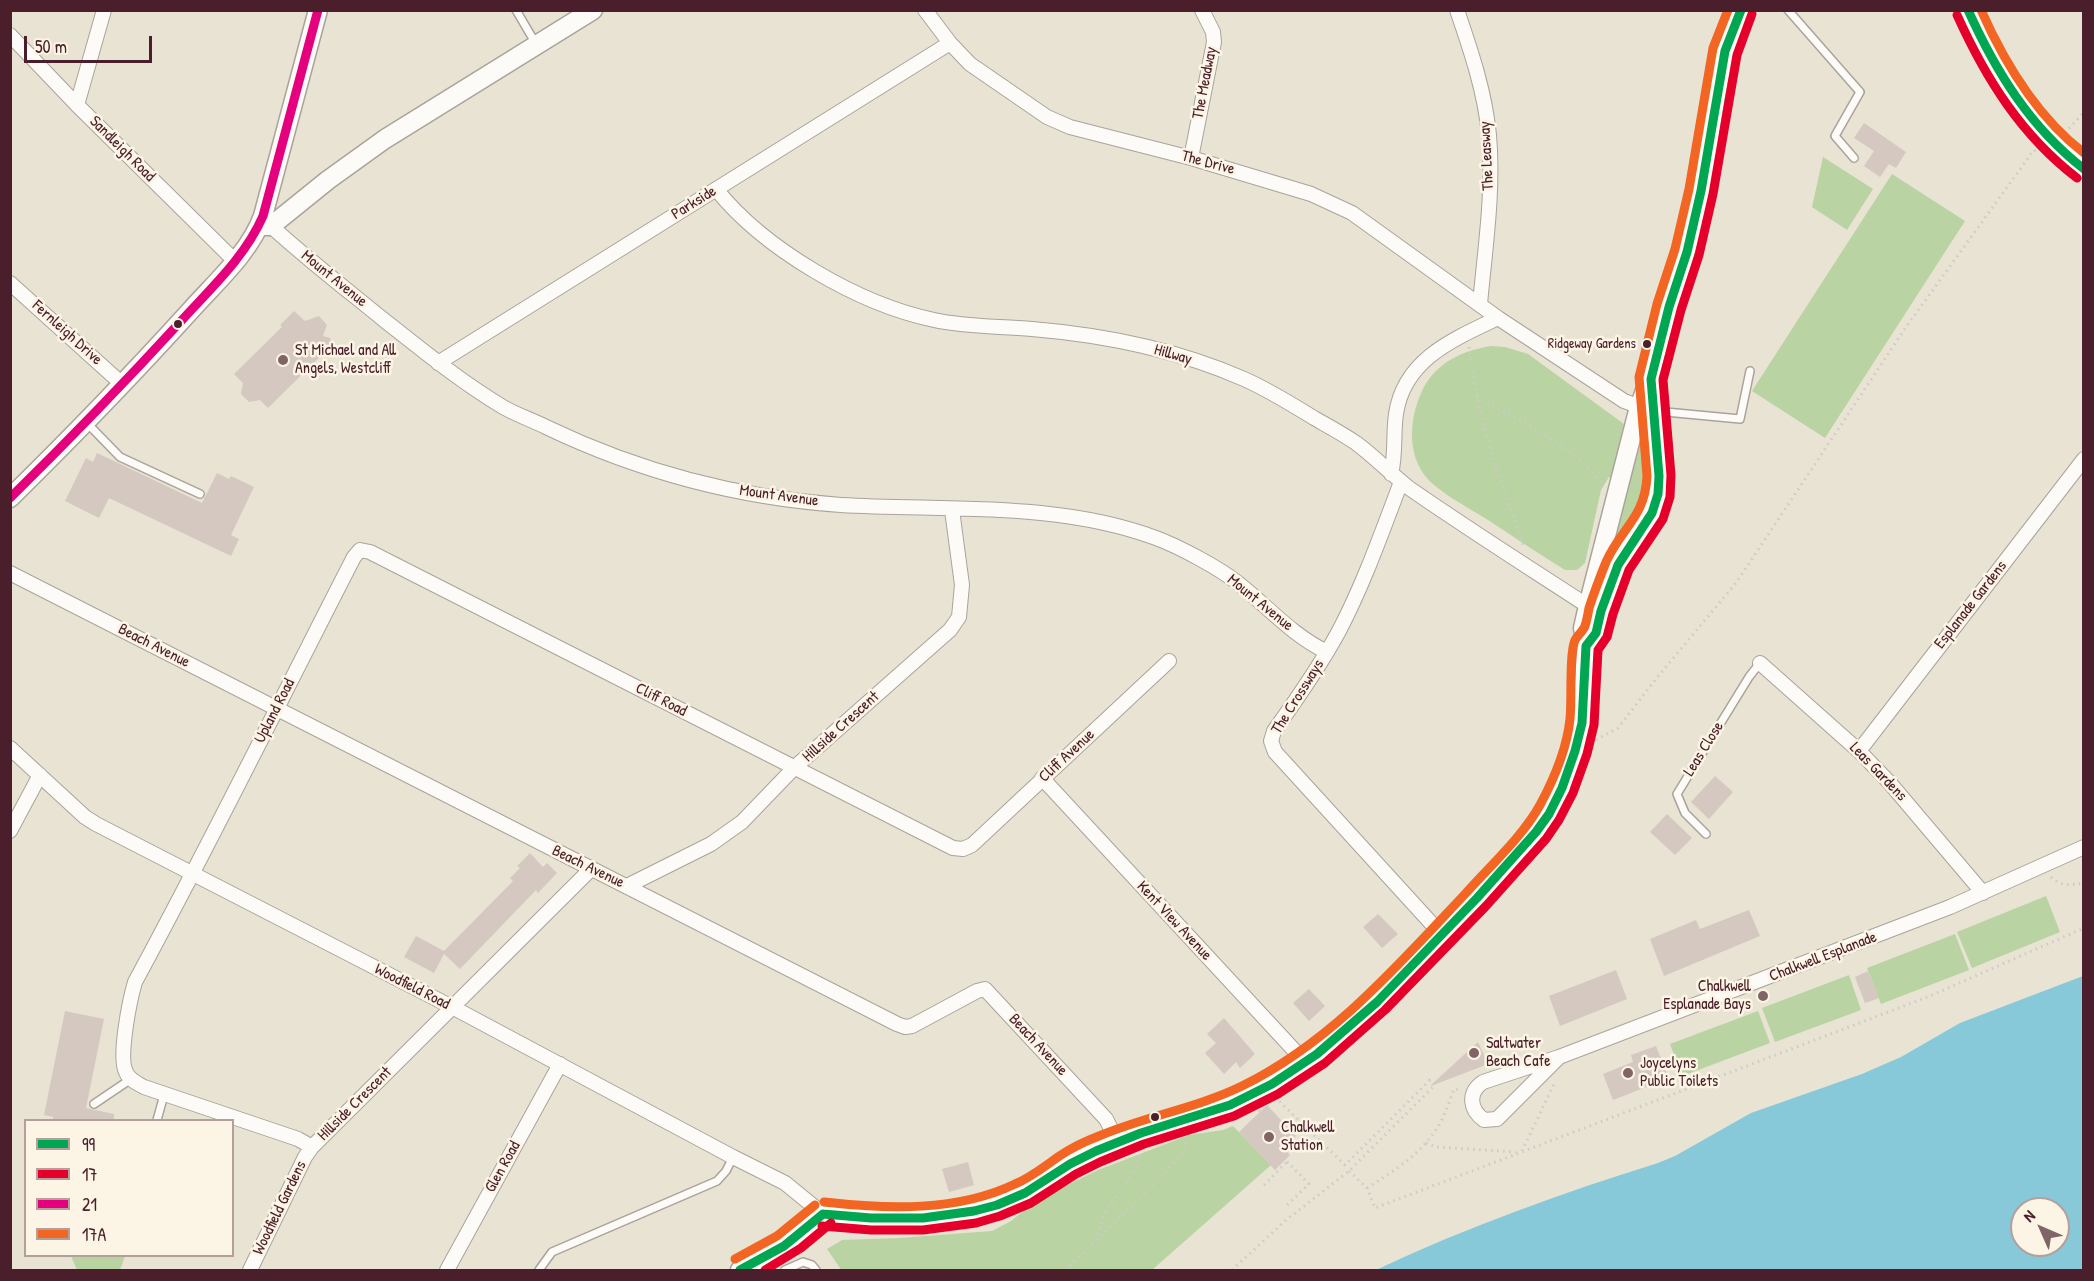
<!DOCTYPE html>
<html>
<head>
<meta charset="utf-8">
<style>
	body { margin:0 }
	#map { position:relative; width:2094px; height:1281px; overflow:hidden; background:#e8e3d3; font-family:"Patrick Hand",sans-serif }
	canvas { display:block }
	.frame { position:absolute; inset:0; border:12px solid #4a1f2b; pointer-events:none }
	.legend { position:absolute; left:24px; top:1119px; width:210px; height:138px; box-sizing:border-box; background:#fcf5e5; border:2px solid #b59f9b; margin:0; padding:8px 10px; list-style:none; font-size:18px; color:#4a1f2b }
	.legend li { display:flex; align-items:center; gap:12px; height:30px }
	.legend b { width:30px; border:2px solid #b59f9b }
	.north { position:absolute; left:2010px; top:1197px; width:60px; height:60px; box-sizing:border-box; background:#fcf5e5; border:2px solid #b59f9b; border-radius:50%; rotate:315deg; font-size:16px; font-weight:700; line-height:24px; text-align:center; color:#4a1f2b }
	.north::after { content:''; display:block; margin:auto; width:21px; height:27px; background:#816466; clip-path:polygon(50% 0,100% 100%,50% 72%,0 100%) }
	.scale { position:absolute; left:24px; top:36px; width:128px; height:27px; box-sizing:border-box; border:3px solid #4a1f2b; border-top:0; padding-left:8px; font-size:18px; line-height:21px; white-space:nowrap; color:#4a1f2b; -webkit-text-stroke:4px #fcf5e5; paint-order:stroke }
</style>
</head>
<body>
<div id="map">
<canvas width="2094" height="1281"></canvas>
<div class="frame"></div>
<ul class="legend">
<li><b style="height:8px;background:#00a651"></b>99</li>
<li><b style="height:8px;background:#e4002b"></b>17</li>
<li><b style="height:8px;background:#e5007d"></b>21</li>
<li><b style="height:8px;background:#f26522"></b>17A</li>
</ul>
<div class="north">N</div>
<div class="scale">50 m</div>
</div>
<script>
const g = document.querySelector('canvas').getContext('2d');
g.lineJoin = 'round';
function fillPath(path, color) {
  g.fillStyle = color;
  g.fill(path, 'evenodd');
}
function strokePath(path, color, width, dash) {
  g.strokeStyle = color;
  g.lineWidth = width;
  g.lineCap = dash ? 'butt' : 'round';
  g.setLineDash(dash || []);
  g.stroke(path);
}
function write(font, color, halo, rows, align = 'center') {
  g.font = font + ' "Patrick Hand",sans-serif';
  g.lineWidth = 5;
  g.setLineDash([]);
  g.textBaseline = 'middle';
  g.strokeStyle = halo;
  g.fillStyle = color;
  for (const [text, x, y, turn = 0] of rows) {
    g.save();
    g.translate(x, y);
    g.rotate((+turn || 0) * Math.PI / 180);
    g.textAlign = isNaN(turn) ? turn : align;
    if (halo) g.strokeText(text, 0, 0);
    g.fillText(text, 0, 0);
    g.restore();
  }
}
const green = new Path2D(`
	M1823 157 1873 189 1847 230 1812 207Z
	M1892 174 1965 221 1825 438 1752 391Z
	M1492 346 1505 347 1528 354 1624 424 1612 477H1609L1601 490 1585 563 1577 570H1565C1539 554 1514 537 1488 520 1470 509 1450 498 1434 485 1406 462 1408 421 1422 391 1435 363 1463 350 1492 346Z
	M1636 442 1643 443C1652 484 1647 514 1614 543L1611 541Z
	M2046 896 2060 932 1972 968 1957 932Z
	M1955 934 1969 970 1881 1004 1867 968Z
	M1849 975 1861 1010 1775 1042 1762 1008Z
	M1758 1011 1770 1043 1682 1076 1670 1044Z
	M1233 1126 1271 1165 1152 1270H839L840 1268 827 1249 842 1240 899 1238 992 1231 1011 1221 1037 1200 1098 1170 1189 1135 1223 1130Z
	M71 1256H125L120 1270H77Z`);
const water = new Path2D(`
	M2083 976V1270H1376C1467 1227 1562 1193 1658 1163L1675 1156 1751 1113 1862 1074 1901 1057 1960 1023ZM2022 1209H2058V1245H2022Z`);
const building = new Path2D(`
	M1864 123 1906 152 1896 168 1889 164 1880 177 1864 166 1874 151 1854 138Z
	M294 311 305 321 319 316 327 325 323 336 330 338 332 345 268 408 260 400 249 402 241 394 243 383 234 374 282 327 280 325Z
	M97 453 202 503 217 473 229 479 231 476 254 487 231 535 239 539 231 556 109 498 99 518 65 501 86 458 93 462Z
	M1715 776 1733 792 1709 819 1691 802Z
	M1667 814 1692 838 1675 855 1650 832Z
	M530 853 543 867 547 863 557 873 538 893 536 890 460 969 444 954 434 973 404 957 416 936 444 951 513 881 510 878 520 868 517 866Z
	M1749 910 1760 936 1664 976 1650 939 1696 920 1700 929Z
	M1378 914 1398 934 1382 948 1363 927Z
	M1616 970 1627 999 1560 1026 1549 996Z
	M1868 971 1879 998 1865 1003 1855 977Z
	M1309 989 1325 1006 1309 1021 1293 1003Z
	M65 1011 104 1019 86 1108 114 1114V1120H53V1117L44 1115Z
	M1224 1018 1255 1054 1240 1068 1236 1062 1224 1074 1205 1053 1216 1043 1207 1034Z
	M1478 1042 1488 1064 1431 1086V1085Z
	M1656 1046 1667 1074 1653 1080 1654 1084 1613 1100 1603 1074 1633 1062 1631 1055Z
	M1267 1105 1296 1136 1283 1148 1290 1155 1275 1170 1239 1132Z
	M968 1162 974 1185 949 1192 942 1169Z`);
const path = new Path2D(`
	M2065 133 2084 112
	M1469 347 1477 397 1491 452 1523 545
	M1477 397 1533 427 1580 459 1603 484
	M1596 740 1618 728 1655 680 1736 583 1906 327 2034 150 2036 152
	M2051 877C2062 887 2070 885 2084 883
	M1259 1110 1272 1123 1261 1135 1309 1184 1284 1208
	M1426 1143 1436 1147 1516 1152
	M1522 1151 1554 1084
	M1349 1171 1367 1188 1375 1208 1930 996 2084 928
	M1264 1185 1287 1162
	M1367 1188C1394 1171 1420 1155 1437 1128 1445 1116 1449 1102 1454 1089L1460 1090
	M1097 1240 1153 1185 1185 1150 1187 1135
	M1066 1270 1096 1241 1103 1216 1135 1169 1141 1150
	M1232 1270 1285 1221 1349 1171 1435 1085 1430 1080 1345 1165 1277 1099`);
const service = new Path2D(`
	M516 10 536 44
	M1788 10 1860 92 1835 136 1854 158
	M1655 411 1740 419 1750 371
	M86 422 120 457 200 494
	M1706 834 1685 813 1677 794 1749 677 1760 663
	M94 1104 131 1079
	M157 1120 164 1095
	M539 1270 552 1252 717 1181 726 1171 733 1157
	M785 1270 803 1262 812 1265 816 1270`);
const minor = new Path2D(`
	M925 10 950 43 970 64 1047 117 1070 127 1191 158 1311 194 1352 213 1498 318
	M1457 10C1471 51 1485 92 1489 135 1494 191 1485 249 1480 304
	M10 35 77 105 235 261
	M77 105 104 10
	M1191 158 1214 42 1213 32 1202 10
	M716 189C764 249 858 304 934 320 966 327 999 326 1032 329 1104 335 1178 350 1244 379 1269 390 1291 404 1314 418 1328 426 1343 434 1356 443 1375 457 1391 474 1409 488 1468 529 1528 567 1588 606L1595 609
	M271 226C307 259 346 289 384 320 422 350 461 382 503 407 517 415 532 420 546 427 638 471 739 498 841 505 944 511 1057 501 1156 538 1180 547 1219 568 1238 583 1267 606 1293 636 1327 652
	M10 283 122 384
	M438 363 950 43
	M1391 474C1396 454 1393 434 1396 414 1404 359 1454 339 1498 318L1624 401 1646 409
	M1401 482C1382 532 1364 583 1339 631 1320 666 1297 699 1274 731L1271 741 1275 752 1442 935
	M10 573 897 1024 905 1027 912 1026 977 991 985 989 1106 1119 1117 1141
	M1760 663 1859 751 1889 782 1983 893
	M10 748 85 817 96 824 452 1007 733 1157 785 1183 823 1214
	M1859 751 2084 459
	M1042 778 1306 1063
	M10 831 40 775
	M627 886 711 844 742 822 795 767 950 630 959 617 962 585 952 510
	M1559 1057 1483 1082C1467 1093 1470 1110 1484 1120L1497 1119 1559 1057 1950 907 2084 847
	M312 1147 298 1139 144 1087C137 1083 129 1080 126 1072 118 1057 130 999 135 982 211 842 281 699 354 557L360 550 370 552 953 848 963 849 972 845 1169 661
	M250 1270 305 1157 312 1147 591 869
	M447 1270 560 1064`);
const tertiary = new Path2D(`
	M1968 10C1988 57 2018 109 2055 145 2064 154 2074 161 2084 169
	M259 226H271L328 180 385 139 593 10
	M10 498C72 437 133 374 191 310 217 281 250 252 263 216L318 10
	M1586 646 1596 633 1601 611 1618 565 1652 513 1658 494 1659 476 1651 383
	M740 1270C771 1255 798 1239 823 1214 883 1222 964 1222 1019 1196 1036 1188 1050 1177 1065 1167 1078 1158 1092 1152 1106 1146 1151 1126 1202 1119 1247 1097 1317 1063 1363 1017 1416 962 1457 920 1498 877 1536 832L1549 814 1562 788 1575 751 1582 723 1586 646 1583 628 1588 606 1639 407C1653 373 1658 341 1669 307 1681 267 1694 230 1702 188 1712 129 1715 66 1741 10`);
const bus1 = new Path2D(`
	M1968 10C1996 72 2030 127 2084 169
	M823 1214 871 1218H923L974 1211 997 1205 1025 1193 1070 1164 1096 1151 1141 1133 1230 1105 1272 1084 1317 1054 1377 1002 1477 898 1536 832 1549 814 1562 788 1575 751 1582 723 1586 646 1596 633 1601 611 1618 565 1652 513 1658 494 1659 476 1651 379 1669 307 1687 252 1701 191 1725 51 1741 10
	M740 1270 784 1246 823 1214`);
const bus2 = new Path2D(`
	M1957 15C1986 79 2021 135 2077 178
	M822 1226 871 1230H923L976 1223 1000 1216 1031 1203 1076 1174 1100 1162 1144 1144 1234 1116 1278 1094 1325 1063 1385 1010 1486 906 1546 839 1559 820 1573 793 1587 754 1594 725 1598 650 1607 637 1613 614 1629 570 1663 519 1670 497 1671 475 1663 380 1681 310 1699 255 1713 194 1737 55 1752 14
	M765 1270 801 1248 831 1223`);
const bus3 = new Path2D(`
	M10 498C69 440 126 381 182 320 212 287 245 257 263 216L318 10`);
const bus4 = new Path2D(`
	M1981 10C2005 64 2037 117 2084 153
	M824 1202C887 1209 957 1212 1015 1184 1032 1177 1046 1165 1061 1155 1073 1147 1086 1141 1099 1136 1146 1116 1197 1108 1242 1086 1332 1042 1399 964 1466 893 1490 866 1523 836 1540 805 1554 779 1567 748 1570 719 1572 701 1569 654 1575 640 1578 635 1583 631 1585 626 1587 620 1588 614 1589 608 1594 593 1600 577 1606 562 1621 528 1645 518 1647 476L1639 377 1657 304 1675 249 1689 189 1713 48 1728 10
	M735 1259 777 1236 815 1205`);
const markers = [
	[178,324,5,"#4a1f2b"],
	[1647,344,5,"#4a1f2b"],
	[283,360,6,"#816466"],
	[1763,996,6,"#816466"],
	[1474,1053,6,"#816466"],
	[1628,1073,6,"#816466"],
	[1155,1117,5,"#4a1f2b"],
	[1269,1137,6,"#816466"]
];
const busNames = [
	["Ridgeway Gardens",1636,344]
];
const streetNames = [
	["The Meadway",1205,83,-79],
	["Sandleigh Road",122,149,45],
	["The Leasway",1487,156,-93],
	["The Drive",1208,163,15],
	["Parkside",694,203,-32],
	["Mount Avenue",334,279,39],
	["Fernleigh Drive",67,333,42],
	["Hillway",1173,355,16],
	["Mount Avenue",779,496,8],
	["Mount Avenue",1260,603,39],
	["Esplanade Gardens",1971,605,-52],
	["Beach Avenue",154,646,27],
	["The Crossways",1298,697,-58],
	["Cliff Road",661,700,27],
	["Upland Road",275,711,-63],
	["Hillside Crescent",841,727,-42],
	["Leas Close",1704,749,-58],
	["Cliff Avenue",1067,756,-43],
	["Leas Gardens",1878,772,46],
	["Beach Avenue",588,867,26],
	["Kent View Avenue",1174,921,47],
	["Chalkwell Esplanade",1823,957,-21],
	["Woodfield Road",412,987,27],
	["Beach Avenue",1038,1045,47],
	["Hillside Crescent",355,1104,-45],
	["Glen Road",503,1167,-61],
	["Woodfield Gardens",280,1208,-64]
];
const poiNames = [
	["St Michael and All",295,351],
	["Angels, Westcliff",295,369],
	["Chalkwell",1751,987,"right"],
	["Esplanade Bays",1751,1005,"right"],
	["Saltwater",1486,1044],
	["Beach Cafe",1486,1062],
	["Joycelyns",1640,1064],
	["Public Toilets",1640,1082],
	["Chalkwell",1281,1128],
	["Station",1281,1146]
];
fillPath(green, '#b9d4a2');
fillPath(water, '#87c8d9');
fillPath(building, '#d5c8c0');
strokePath(service, '#aba39b', 10);
strokePath(minor, '#aba39b', 16);
strokePath(tertiary, '#aba39b', 21);
strokePath(path, '#cecac7', 3, [1.5, 4.5]);
strokePath(service, '#fcfbf8', 7);
strokePath(minor, '#fcfbf8', 14);
strokePath(tertiary, '#fcfbf8', 18);
strokePath(bus1, '#00a651', 9);
strokePath(bus2, '#e4002b', 9);
strokePath(bus3, '#e5007d', 9);
strokePath(bus4, '#f26522', 9);
for (const [x, y, r, color] of markers) {
  const dot = new Path2D();
  dot.arc(x, y, r, 0, 2 * Math.PI);
  g.fillStyle = color;
  g.fill(dot);
  strokePath(dot, '#fcf5e5', 2);
}
write('14px', '#4a1f2b', '#fcf5e5', busNames, 'right');
write('16px', '#4a1f2b', '#fcf5e5', streetNames);
write('16px', '#4a1f2b', '#fcf5e5', poiNames, 'left');
</script>
</body>
</html>
